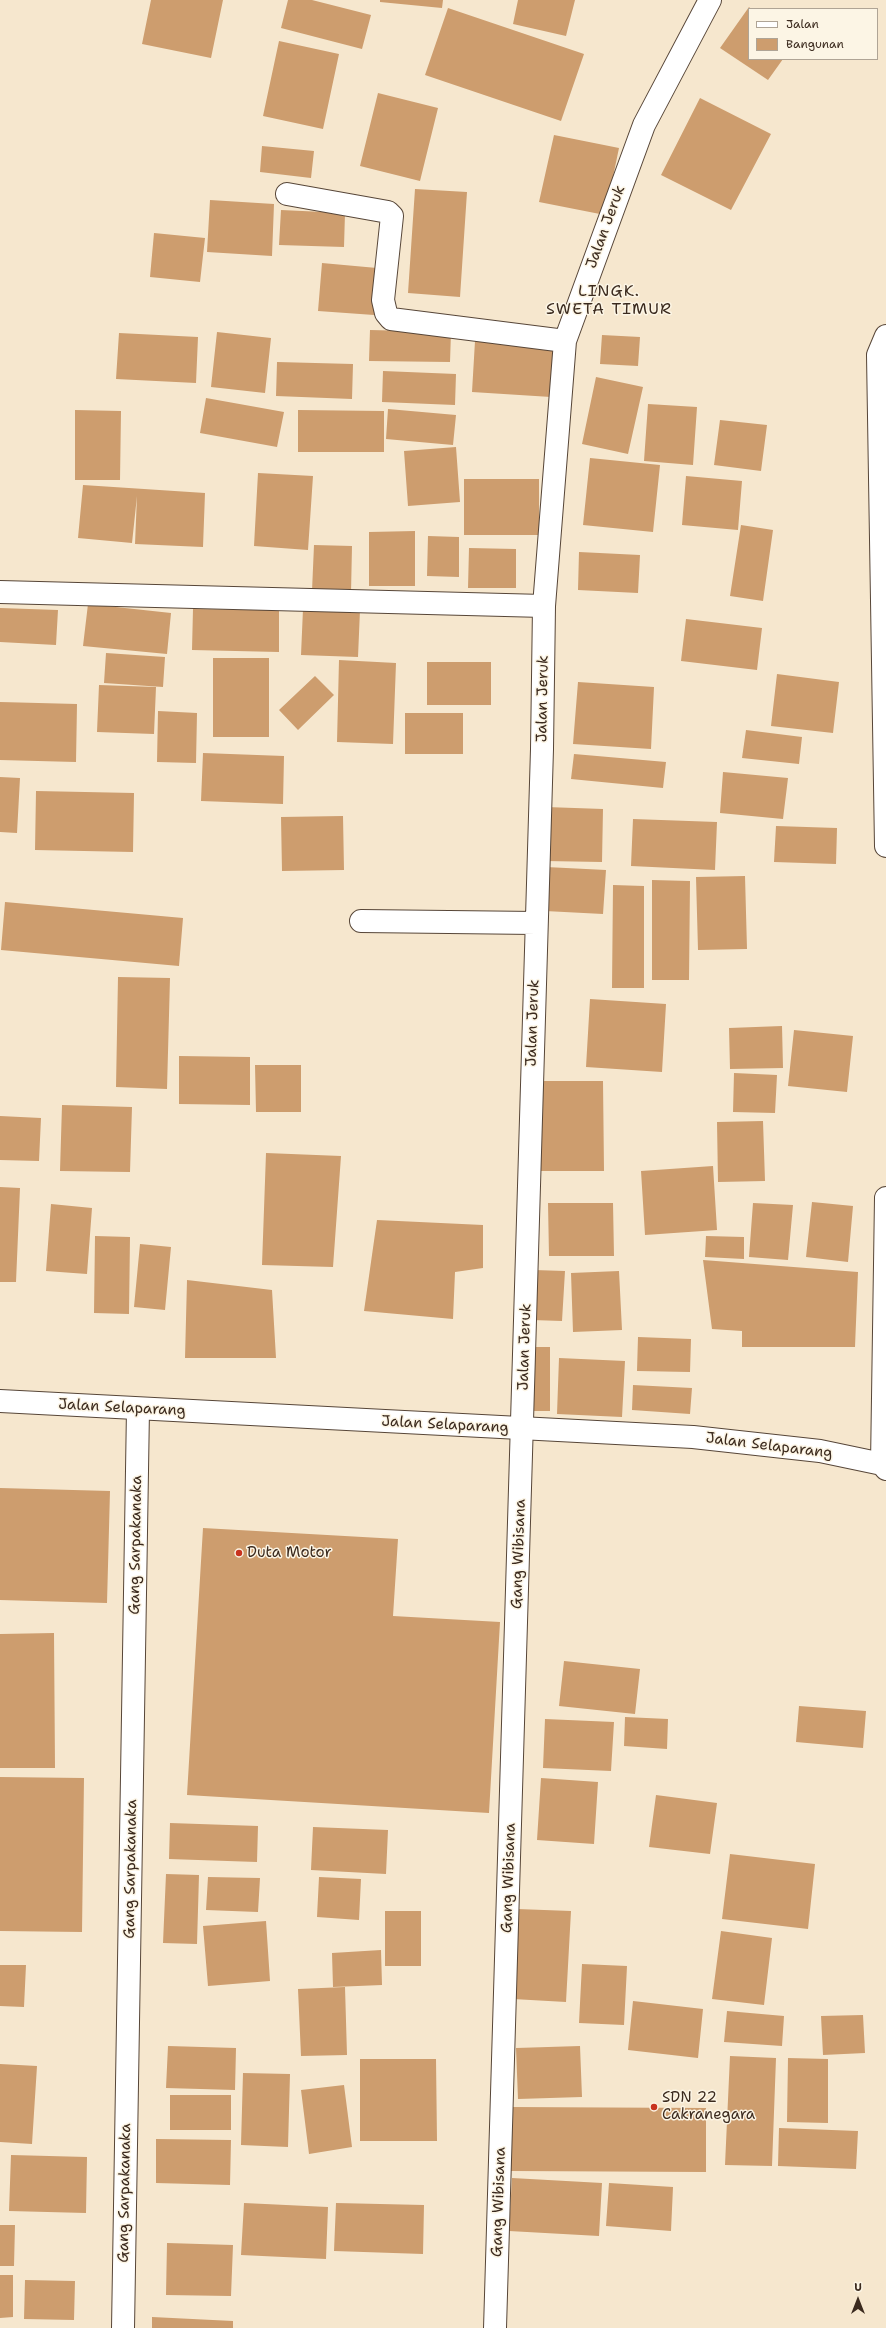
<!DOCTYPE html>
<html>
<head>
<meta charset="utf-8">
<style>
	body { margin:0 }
	#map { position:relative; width:886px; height:2328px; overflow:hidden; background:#f6e7ce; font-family:"Shantell Sans",sans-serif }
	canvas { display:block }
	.legend { position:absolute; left:748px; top:8px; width:130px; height:52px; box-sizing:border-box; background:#fcf5e5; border:1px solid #afa495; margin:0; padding:5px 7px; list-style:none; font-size:12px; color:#3b2a1e }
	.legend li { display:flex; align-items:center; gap:8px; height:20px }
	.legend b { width:20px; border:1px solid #afa495 }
	.north { position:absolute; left:838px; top:2280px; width:40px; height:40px; -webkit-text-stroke:3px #fcf5e5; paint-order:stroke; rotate:0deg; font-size:11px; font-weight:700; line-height:16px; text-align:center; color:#3b2a1e }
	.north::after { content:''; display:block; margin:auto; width:14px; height:18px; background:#3b2a1e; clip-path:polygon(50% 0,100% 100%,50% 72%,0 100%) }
</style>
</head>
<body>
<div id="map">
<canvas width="886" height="2328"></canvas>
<ul class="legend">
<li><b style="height:5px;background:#fff"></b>Jalan</li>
<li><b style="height:11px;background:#cd9d6e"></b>Bangunan</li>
</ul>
<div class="north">U</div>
</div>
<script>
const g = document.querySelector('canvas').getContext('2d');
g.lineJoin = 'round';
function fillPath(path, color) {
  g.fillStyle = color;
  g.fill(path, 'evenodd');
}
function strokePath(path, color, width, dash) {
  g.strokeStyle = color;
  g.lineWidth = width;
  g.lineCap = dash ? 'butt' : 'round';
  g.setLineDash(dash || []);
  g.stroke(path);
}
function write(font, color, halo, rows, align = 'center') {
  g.font = font + ' "Shantell Sans",sans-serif';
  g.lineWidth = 3;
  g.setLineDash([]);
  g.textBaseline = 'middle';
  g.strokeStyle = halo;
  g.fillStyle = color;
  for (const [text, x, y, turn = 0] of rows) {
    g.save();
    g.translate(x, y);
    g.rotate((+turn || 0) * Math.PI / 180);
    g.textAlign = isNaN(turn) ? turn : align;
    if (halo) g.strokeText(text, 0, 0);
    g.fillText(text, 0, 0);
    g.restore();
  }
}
const building = new Path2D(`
	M151 0H223L211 58 142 44Z
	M288 0H312L371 15 362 49 281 28Z
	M380 0H443L442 8 380 2Z
	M518 0H575L566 36 513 24Z
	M749 7 751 9H749V59H783L768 80 720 48Z
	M448 8 584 54 561 121 425 75Z
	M279 41 339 54 323 129 263 116Z
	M378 93 438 108 420 181 360 166Z
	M700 98 771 134 731 210 661 175Z
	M554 135 619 148 605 215 539 202Z
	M262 146 314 151 311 178 260 172Z
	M415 189 467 192 460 297 408 293Z
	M210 200 274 204 272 256 207 252Z
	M281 210 345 213 344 247 279 245Z
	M154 233 205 238 200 282 150 277Z
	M322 263 377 268 374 315 318 311Z
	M370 330 451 332 450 362 369 361Z
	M217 332 271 338 265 393 211 387Z
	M119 333 198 337 196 383 116 379Z
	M602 335 640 337 638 366 600 364Z
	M475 341 554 346 551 397 472 392Z
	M277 362 353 364 352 399 276 396Z
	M383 371 456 374 455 405 382 402Z
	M596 377 643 387 628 454 582 444Z
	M206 398 284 412 277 447 200 433Z
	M648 404 697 407 693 465 644 461Z
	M388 409 456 415 453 445 386 439Z
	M75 410 121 411 120 480H75Z
	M298 410 384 411V452H298Z
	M720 420 767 425 761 471 714 465Z
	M456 447 460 502 408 506 404 451Z
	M590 458 660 465 653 532 583 525Z
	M258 473 313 476 308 550 254 546Z
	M686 476 742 481 738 530 682 525Z
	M464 479H539V535H464Z
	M83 485 205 493 203 547 135 544 137 496 132 543 78 538Z
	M741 525 773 530 763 601 730 596Z
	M415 531V586H369V532Z
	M428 536 459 537V577L427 576Z
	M314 545 352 546 351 593 312 591Z
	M469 548 516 549V588H468Z
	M579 552 640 555 638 593 578 590Z
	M88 604 171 613 167 654 83 646Z
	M0 608 58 610 56 645 0 642Z
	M193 609 279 610V652L192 650Z
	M303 609 360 610 358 657 301 655Z
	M686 619 762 628 757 670 681 661Z
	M106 653 165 657 163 687 104 683Z
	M213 658H269V737H213Z
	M339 660 396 663 393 744 337 742Z
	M427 662H491V705H427Z
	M777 674 839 682 833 733 771 726Z
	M315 676 334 695 298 730 279 710Z
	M578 682 654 687 651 749 573 744Z
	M99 685 156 687 154 734 97 732Z
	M0 702 77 704 76 762 0 760Z
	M158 711 197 713 196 763 157 762Z
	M405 713H463V754H405Z
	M746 730 802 737 799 764 742 758Z
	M203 753 284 756 283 804 201 801Z
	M574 754 666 762 663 788 571 779Z
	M723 772 788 778 783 819 720 813Z
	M0 777 20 778 17 833 0 832Z
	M36 791 134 793 133 852 35 850Z
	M546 807 603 809 602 862 545 861Z
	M343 816 344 870 282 871 281 817Z
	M633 819 717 822 715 870 631 866Z
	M776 826 837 828 836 864 774 862Z
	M546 867 606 870 603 914 545 911Z
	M745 876 747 949 698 950 696 877Z
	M652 880 690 881 689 980H652Z
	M613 885 644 886V988H612Z
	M5 902 183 918 179 966 1 950Z
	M118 977 170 978 167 1089 116 1087Z
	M590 999 666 1004 662 1072 586 1067Z
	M782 1026 783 1068 730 1069 729 1028Z
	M794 1030 853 1036 847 1092 788 1086Z
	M179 1056 250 1057V1105L179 1104Z
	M255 1065H301V1112H256Z
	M734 1073 777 1075 775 1113 733 1112Z
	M540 1081H603L604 1171H541Z
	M62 1105 132 1107 130 1172 60 1171Z
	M0 1116 41 1118 39 1161 0 1160Z
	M763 1121 765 1181 718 1182 717 1122Z
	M266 1153 341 1156 333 1267 262 1265Z
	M713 1166 717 1230 645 1235 641 1171Z
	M0 1187 20 1188 16 1282H0Z
	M812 1202 853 1206 848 1262 806 1257Z
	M548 1203H613L614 1256H549Z
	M753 1203 793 1205 788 1260 749 1257Z
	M51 1204 92 1208 87 1274 46 1271Z
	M377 1220 483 1225V1268L455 1272 453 1319 364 1311Z
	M95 1236 130 1237 129 1314 94 1313Z
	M706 1236 744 1237V1259L705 1257Z
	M140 1244 171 1247 165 1310 134 1307Z
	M703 1260 858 1272 855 1347H742V1331L712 1329Z
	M534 1270 565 1271 562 1321 532 1320Z
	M619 1271 622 1330 573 1332 571 1273Z
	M187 1280 272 1290 276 1358H185Z
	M638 1337 691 1339 690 1372 637 1371Z
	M530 1347H550V1411H530Z
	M559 1358 625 1361 622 1417 557 1414Z
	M633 1385 692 1388 690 1414 632 1410Z
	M0 1488 110 1491 107 1603 0 1600Z
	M203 1528 398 1539 393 1616 500 1622 489 1813 187 1795Z
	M54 1633 55 1768H0V1634Z
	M564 1661 640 1669 635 1714 559 1706Z
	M799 1706 866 1711 863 1748 796 1742Z
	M625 1717 668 1719 667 1749 624 1746Z
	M545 1719 614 1722 611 1771 543 1768Z
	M0 1777 84 1778 82 1932 0 1931Z
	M541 1778 598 1782 594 1844 537 1840Z
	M656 1795 717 1803 710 1854 649 1847Z
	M170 1823 258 1826 257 1862 169 1859Z
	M313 1827 388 1830 386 1874 311 1870Z
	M730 1854 815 1864 808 1929 722 1919Z
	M166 1874 199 1875 197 1944 163 1943Z
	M208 1877 260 1878 258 1912 206 1910Z
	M319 1877 361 1879 359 1920 317 1917Z
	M517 1909 571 1911 566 2002 513 1999Z
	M385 1911H421V1966H385Z
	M266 1921 270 1981 208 1986 203 1926Z
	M721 1931 772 1938 764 2005 712 1999Z
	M381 1950 382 1985 333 1987 332 1953Z
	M582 1964 627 1966 624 2025 579 2023Z
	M0 1965H26L24 2007 0 2006Z
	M345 1987 347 2055 301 2056 298 1989Z
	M633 2001 703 2009 698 2058 628 2050Z
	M727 2011 784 2016 782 2046 724 2042Z
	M863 2015 865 2053 823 2055 821 2016Z
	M168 2046 236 2048 235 2090 166 2088Z
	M580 2046 582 2097 518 2099 516 2048Z
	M730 2056 776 2058 772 2166 725 2165Z
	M788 2058 828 2059V2123L787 2122Z
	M360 2059H436L437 2141H360Z
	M0 2064 37 2066 32 2144 0 2142Z
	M243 2073 290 2074 288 2147 241 2145Z
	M344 2085 352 2147 309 2154 301 2090Z
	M170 2095H231V2130H170Z
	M511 2107 706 2108V2172L511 2171Z
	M779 2128 858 2131 856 2169 778 2166Z
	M156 2139 231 2140 230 2185 156 2183Z
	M11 2155 87 2157 86 2213 9 2211Z
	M512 2178 602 2183 599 2236 509 2231Z
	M609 2183 673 2187 671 2231 606 2226Z
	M244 2203 328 2207 326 2259 241 2255Z
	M336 2203 424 2205 423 2254 334 2251Z
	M0 2225H15L14 2266H0Z
	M167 2243 233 2245 231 2296 166 2295Z
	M0 2275H13V2317L0 2318Z
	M25 2280 75 2281 74 2320 24 2319Z
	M152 2317 233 2321V2328H152Z`);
const minor = new Path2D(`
	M287 194 388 212 392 216 383 300 386 313 391 319 565 341
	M886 336 878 355 886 846
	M0 592 544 606
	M361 921 536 923
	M882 1464 886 1198
	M123 2328 138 1409
	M495 2328 542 749 544 606 565 341 644 125 710 0`);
const major = new Path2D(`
	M0 1401 693 1437 820 1451 882 1464 886 1469`);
const markers = [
	[239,1553,4,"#c8321e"],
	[654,2107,4,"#c8321e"]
];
const streetNames = [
	["Jalan Jeruk",606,227,-70],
	["Jalan Jeruk",543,699,-89],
	["Jalan Jeruk",533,1023,-88],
	["Jalan Jeruk",525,1347,-88],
	["Jalan Selaparang",122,1408,3],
	["Jalan Selaparang",445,1425,3],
	["Jalan Selaparang",769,1446,7],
	["Gang Sarpakanaka",136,1545,-89],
	["Gang Wibisana",519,1554,-88],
	["Gang Sarpakanaka",131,1869,-89],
	["Gang Wibisana",509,1878,-88],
	["Gang Sarpakanaka",125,2193,-89],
	["Gang Wibisana",499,2202,-88]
];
const poiNames = [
	["Duta Motor",247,1553],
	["SDN 22",662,2098],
	["Cakranegara",662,2115]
];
const neighbourhoodNames = [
	["LINGK.",609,292],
	["SWETA TIMUR",609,310]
];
fillPath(building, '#cd9d6e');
strokePath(minor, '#574638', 24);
strokePath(major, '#574638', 24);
strokePath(minor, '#fff', 22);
strokePath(major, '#fff', 22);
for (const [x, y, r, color] of markers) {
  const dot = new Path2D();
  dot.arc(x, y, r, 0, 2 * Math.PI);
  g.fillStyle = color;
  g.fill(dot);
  strokePath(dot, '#fcf5e5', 1.5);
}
write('15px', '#3b2a1e', '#fcf5e5', streetNames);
write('15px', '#3b2a1e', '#fcf5e5', poiNames, 'left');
g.letterSpacing = '1px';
write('16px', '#3b2a1e', '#fcf5e5', neighbourhoodNames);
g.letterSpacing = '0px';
</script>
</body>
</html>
